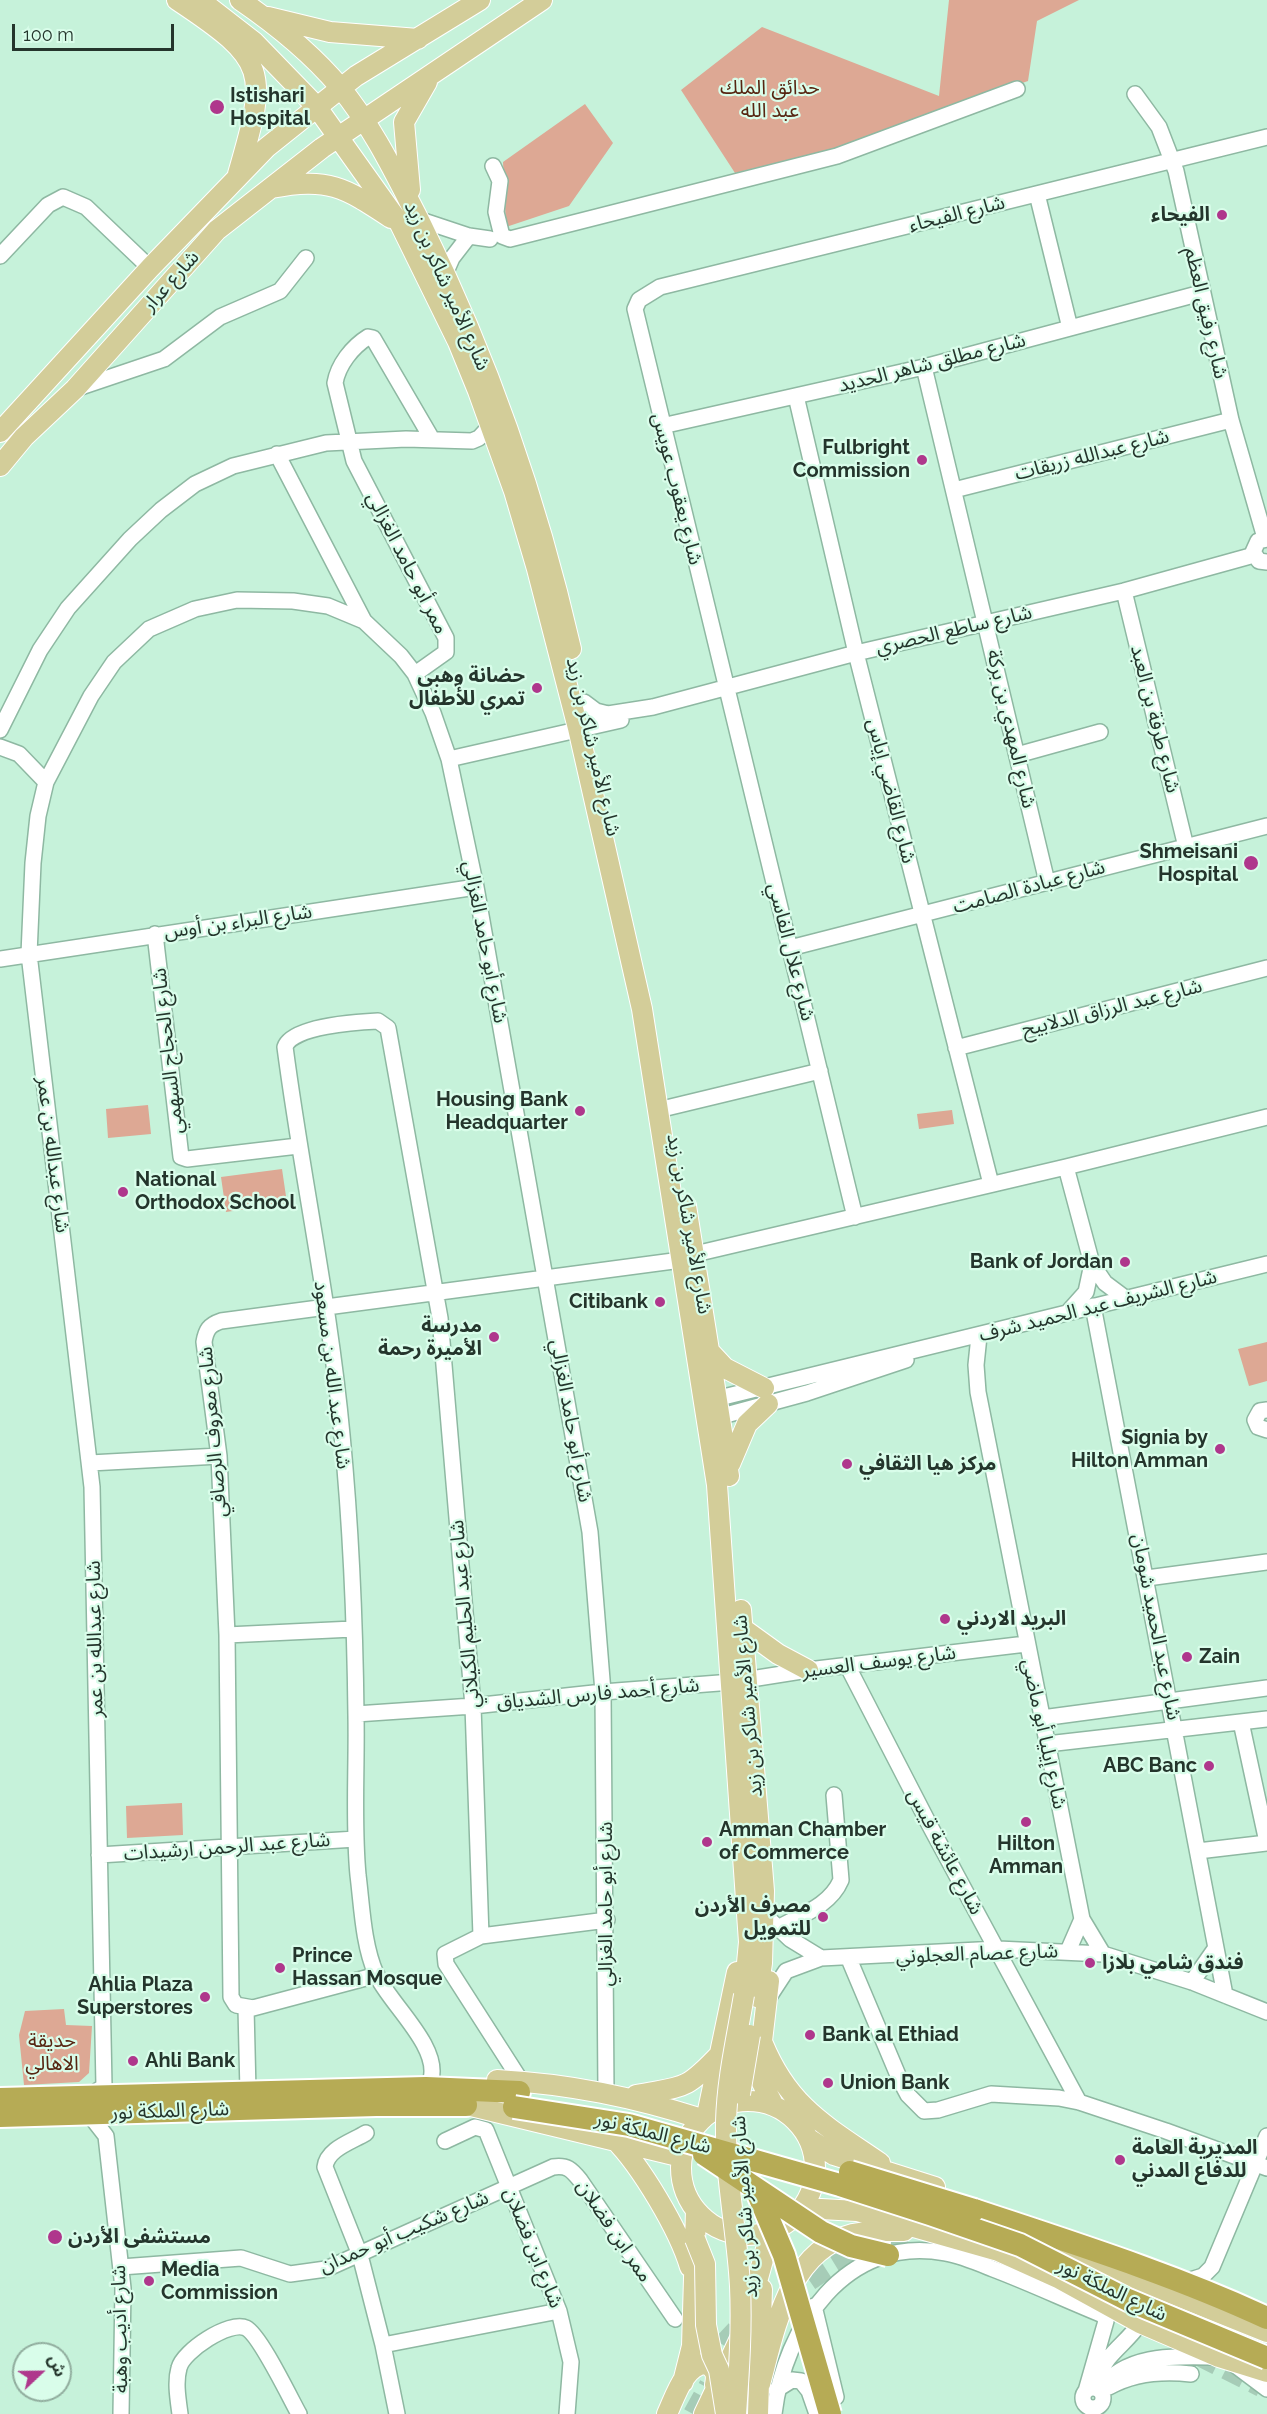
<!DOCTYPE html>
<html>
<head>
<meta charset="utf-8">
<style>
	body { margin:0 }
	#map { position:relative; width:1267px; height:2414px; overflow:hidden; background:#c6f2da; font-family:Raleway,"Noto Sans Arabic",sans-serif }
	canvas { display:block }
	.north { position:absolute; left:12px; top:2342px; width:60px; height:60px; box-sizing:border-box; background:#d9fdea; border:2px solid #91ad9e; border-radius:50%; rotate:68deg; font-size:16px; font-weight:700; line-height:24px; text-align:center; color:#24352c }
	.north::after { content:''; display:block; margin:auto; width:21px; height:27px; background:#af378c; clip-path:polygon(50% 0,100% 100%,50% 72%,0 100%) }
	.scale { position:absolute; left:12px; top:24px; width:162px; height:27px; box-sizing:border-box; border:3px solid #24352c; border-top:0; padding-left:8px; font-size:18px; line-height:21px; white-space:nowrap; color:#24352c; -webkit-text-stroke:4px #d9fdea; paint-order:stroke }
</style>
</head>
<body>
<div id="map">
<canvas width="1267" height="2414"></canvas>
<div class="north">ش</div>
<div class="scale">100 m</div>
</div>
<script>
const g = document.querySelector('canvas').getContext('2d');
g.lineJoin = 'round';
function fillPath(path, color) {
  g.fillStyle = color;
  g.fill(path, 'evenodd');
}
function strokePath(path, color, width, dash) {
  g.strokeStyle = color;
  g.lineWidth = width;
  g.lineCap = dash ? 'butt' : 'round';
  g.setLineDash(dash || []);
  g.stroke(path);
}
function write(font, color, halo, rows, align = 'center') {
  g.font = font + ' Raleway,"Noto Sans Arabic",sans-serif';
  g.lineWidth = 4.5;
  g.setLineDash([]);
  g.textBaseline = 'middle';
  g.strokeStyle = halo;
  g.fillStyle = color;
  for (const [text, x, y, turn = 0] of rows) {
    g.save();
    g.translate(x, y);
    g.rotate((+turn || 0) * Math.PI / 180);
    g.textAlign = isNaN(turn) ? turn : align;
    if (halo) g.strokeText(text, 0, 0);
    g.fillText(text, 0, 0);
    g.restore();
  }
}
const green = new Path2D(`
	M949 0H1079L1037 21 1028 81 840 147 735 173 681 90 762 27 939 96Z
	M585 104 613 143 569 206 506 227 503 162Z
	M148 1105 151 1134 108 1138 106 1109Z
	M952 1110 954 1124 919 1129 917 1114Z
	M282 1169 287 1203 226 1212 221 1177Z
	M1267 1342V1381L1249 1386 1238 1349Z
	M182 1803 183 1835 127 1838 126 1806Z
	M64 2009 66 2025 92 2026 89 2073 79 2082 24 2085 19 2035 25 2011Z`);
const majorTunnel = new Path2D(`
	M785 2298C824 2270 860 2245 906 2233
	M1199 2356 1261 2387
	M705 2369 723 2344 749 2316
	M693 2414 709 2385`);
const minor = new Path2D(`
	M1135 94 1159 127 1176 171 1231 420 1265 538
	M493 166 500 181 496 212 502 236 510 239 837 156 1017 89
	M1037 194 1070 328
	M418 219 469 236 490 239
	M0 256 48 205 63 197 86 207 150 268
	M445 274 452 258 469 236
	M924 367 1047 882
	M75 389 164 359 220 317 280 291 306 258
	M796 396 856 653 991 1184
	M662 426 924 367 1201 293
	M277 454 364 621
	M954 490 1231 420
	M1267 539 1258 541 1253 552 1259 561 1267 562
	M1124 591 1186 847
	M415 674 446 652V638L354 461 335 383C338 365 352 347 368 337L373 338 432 439
	M584 702 596 711 608 714 653 707 856 653 1124 591 1254 555
	M0 730 40 650 68 608 130 539 161 510 195 484 233 466 326 443 406 439 472 441 479 438 490 426
	M0 747 19 754 46 782
	M1017 755 1100 732
	M449 759 621 720
	M155 934 181 1157 187 1159 298 1146
	M790 948 1267 826
	M0 959 476 887
	M956 1048 1267 968
	M658 1110 820 1071
	M1066 1167 1092 1264 1105 1283 1125 1298
	M855 1217 635 309 639 300 660 287 1267 137
	M695 1254 1066 1167 1267 1117
	M1093 1306 1225 1995
	M1069 1311 1086 1292 1092 1264
	M979 1336 976 1365 978 1392 1082 1919 1103 1954
	M707 1401 1267 1264
	M1267 1410 1260 1411 1255 1420 1258 1427 1267 1430
	M711 1419 807 1393 906 1360
	M90 1463 219 1456
	M1147 1578 1267 1562
	M227 1635 353 1629
	M847 1665 930 1826 1079 2102
	M356 1714 473 1706 603 1692 732 1682 808 1670 1026 1644
	M1042 1718 1267 1688
	M1241 1722 1267 1842
	M1047 1744 1267 1719
	M1198 1851 1267 1843
	M99 1855 356 1839
	M771 1921 790 1939 821 1958
	M778 1928C801 1915 830 1906 841 1880L834 1795
	M1068 1951 1082 1919
	M849 1959 900 2080 908 2095 924 2111 938 2110 991 2094 1059 2098 1079 2102 1166 2131 1267 2168
	M377 1975 253 2008 236 2005 231 1997 227 1635 219 1456 204 1342C206 1330 209 1325 221 1321L681 1260
	M1192 1982 1215 1949
	M769 1997 786 1971 821 1958 998 1949 1103 1954 1192 1982 1267 2012
	M246 2008 248 2092
	M521 2081 446 1964 445 1954 481 1936 607 1920
	M439 2089 431 2079C440 2046 389 2003 376 1974 363 1944 362 1907 358 1875 353 1822 357 1769 356 1716 355 1623 351 1528 342 1435 330 1305 302 1177 285 1047 292 1026 357 1022 378 1021L388 1028 440 1318 473 1706 481 1936
	M90 2096 104 2086 92 1487 29 954 33 863 38 816 46 782 91 696 114 662 149 629 195 609 237 600 293 601 328 606 364 621 401 656 415 674 433 713 449 759 476 887 590 1532 603 1692 606 2092
	M83 2114 92 2118 106 2136 123 2288 121 2414
	M366 2133C351 2142 327 2149 325 2167L360 2255 383 2345 397 2414
	M445 2141 475 2127 486 2130 559 2311 571 2362 567 2414
	M121 2267 241 2258 290 2274 326 2269 553 2167C567 2165 571 2169 580 2180L675 2319
	M1184 2282 1203 2276 1212 2267 1267 2136
	M814 2306 836 2397
	M383 2345 559 2311
	M1235 2365 1267 2389
	M1098 2376C1107 2353 1127 2343 1140 2323
	M1109 2387C1134 2373 1164 2371 1191 2374
	M1083 2398a10 10 0 1 1 20 0a10 10 0 1 1-20 0Z
	M776 2390 792 2380 801 2381 809 2391 817 2414
	M1099 2390C1125 2354 1173 2356 1212 2357
	M180 2414C178 2399 175 2382 179 2368 183 2351 230 2320 246 2328 260 2335 290 2398 299 2414
	M774 2414C784 2328 846 2234 945 2253 962 2256 978 2263 993 2269 1030 2283 1066 2300 1103 2315L1106 2321 1086 2391`);
const major = new Path2D(`
	M177 0C269 61 268 71 238 174
	M200 0 254 42 316 106 400 224 458 342 478 391 514 491 537 569 578 728 642 1009 717 1485 749 1942 744 1995
	M240 0C275 24 311 53 339 86 374 128 397 178 422 226 490 363 537 500 571 649
	M268 17 330 32 418 39
	M271 188C329 177 344 187 391 218
	M410 190 404 122 427 82
	M0 432 150 268 266 148 356 76 480 0
	M0 466 24 437 75 389 217 230 322 148 542 0
	M686 1206 729 1476
	M711 1353 725 1368 764 1388
	M730 1464 747 1424 768 1404
	M741 1610 764 1891 762 1963 757 1997
	M742 1628 778 1654 808 1670
	M769 1981 758 2075 774 2106
	M763 2044C789 2107 826 2126 880 2163
	M497 2080C570 2084 633 2097 702 2119
	M636 2095C683 2086 684 2092 719 2055
	M681 2168a67 67 0 1 1 134 0a67 67 0 1 1-134 0Z
	M467 2105 682 2157
	M707 2115 737 1972
	M614 2139C641 2166 679 2230 690 2267
	M809 2139 834 2155 935 2187
	M803 2208 857 2211 998 2251 1060 2279 1140 2323 1219 2357 1267 2372
	M1063 2250 1267 2332
	M683 2382 692 2346 696 2210
	M760 2384C775 2329 788 2251 853 2234 870 2230 888 2231 904 2231
	M667 2414C675 2397 685 2363 707 2364 716 2370 717 2375 715 2385
	M704 2414 743 2332 771 2231
	M758 2414 762 2289`);
const highway = new Path2D(`
	M0 2099 426 2088 519 2092
	M0 2116 376 2105H466
	M974 2210C1073 2243 1172 2274 1267 2318`);
const majorBridge = new Path2D(`
	M740 2094 750 2035
	M695 2239 705 2264 706 2325 712 2355 719 2370 726 2414
	M736 2414C739 2371 742 2329 740 2286 737 2231 725 2177 726 2122 727 2079 737 2037 744 1995`);
const highwayBridge = new Path2D(`
	M514 2107 629 2125 840 2185 930 2214 1020 2245 1128 2300 1267 2358
	M704 2154 821 2232 851 2246 888 2255
	M850 2172 974 2210
	M758 2194 784 2255 830 2414`);
const markers = [
	[217,107,8,"#af378c"],
	[1222,215,6,"#af378c"],
	[922,460,6,"#af378c"],
	[537,688,6,"#af378c"],
	[1251,863,8,"#af378c"],
	[580,1111,6,"#af378c"],
	[123,1192,6,"#af378c"],
	[1125,1262,6,"#af378c"],
	[660,1302,6,"#af378c"],
	[494,1337,6,"#af378c"],
	[1220,1449,6,"#af378c"],
	[847,1464,6,"#af378c"],
	[945,1619,6,"#af378c"],
	[1187,1657,6,"#af378c"],
	[1209,1766,6,"#af378c"],
	[1026,1822,6,"#af378c"],
	[707,1842,6,"#af378c"],
	[823,1917,6,"#af378c"],
	[1090,1963,6,"#af378c"],
	[280,1968,6,"#af378c"],
	[205,1997,6,"#af378c"],
	[810,2035,6,"#af378c"],
	[133,2061,6,"#af378c"],
	[828,2083,6,"#af378c"],
	[1120,2160,6,"#af378c"],
	[55,2237,8,"#af378c"],
	[149,2281,6,"#af378c"]
];
const parkNames = [
	["حدائق الملك",770,88],
	["عبد الله",770,111],
	["حديقة",52,2041],
	["الاهالي",52,2064]
];
const poiNames = [
	["Istishari",230,96],
	["Hospital",230,119],
	["الفيحاء",1210,215,"right"],
	["Fulbright",910,448,"right"],
	["Commission",910,471,"right"],
	["حضانة وهبي",525,676,"right"],
	["تمري للأطفال",525,699,"right"],
	["Shmeisani",1238,852,"right"],
	["Hospital",1238,875,"right"],
	["Housing Bank",568,1100,"right"],
	["Headquarter",568,1123,"right"],
	["National",135,1180],
	["Orthodox School",135,1203],
	["Bank of Jordan",1113,1262,"right"],
	["Citibank",648,1302,"right"],
	["مدرسة",482,1326,"right"],
	["الأميرة رحمة",482,1349,"right"],
	["Signia by",1208,1438,"right"],
	["Hilton Amman",1208,1461,"right"],
	["مركز هيا الثقافي",859,1464],
	["البريد الاردني",957,1619],
	["Zain",1199,1657],
	["ABC Banc",1197,1766,"right"],
	["Amman Chamber",719,1830],
	["of Commerce",719,1853],
	["Hilton",1026,1844,"center"],
	["Amman",1026,1867,"center"],
	["مصرف الأردن",811,1906,"right"],
	["للتمويل",811,1929,"right"],
	["Prince",292,1956],
	["Hassan Mosque",292,1979],
	["فندق شامي بلازا",1102,1963],
	["Ahlia Plaza",193,1985,"right"],
	["Superstores",193,2008,"right"],
	["Bank al Ethiad",822,2035],
	["Ahli Bank",145,2061],
	["Union Bank",840,2083],
	["المديرية العامة",1132,2148],
	["للدفاع المدني",1132,2171],
	["مستشفى الأردن",68,2237],
	["Media",161,2270],
	["Commission",161,2293]
];
const streetNames = [
	["شارع الفيحاء",957,214,-14],
	["شارع عرار",171,281,-48],
	["شارع الأمير شاكر بن زيد",447,286,66],
	["شارع رفيق العظم",1206,313,77],
	["شارع مطلق شاهر الحديد",932,363,-14],
	["شارع عبدالله زريقات",1092,455,-14],
	["شارع يعقوب عويس",677,489,76],
	["ممر أبو حامد الغزالي",407,563,63],
	["شارع ساطع الحصري",954,630,-13],
	["شارع طرفة بن العبد",1155,719,76],
	["شارع المهدي بن بركة",1011,729,77],
	["شارع الأمير شاكر بن زيد",593,747,77],
	["شارع القاضي إياس",891,791,76],
	["شارع عبادة الصامت",1029,887,-15],
	["شارع البراء بن أوس",238,922,-8],
	["شارع أبو حامد الغزالي",485,942,79],
	["شارع علال الفاسي",791,952,76],
	["شارع عبد الرزاق الدلابيح",1112,1008,-14],
	["شارع الحجاج السهمي",168,1051,-96],
	["شارع عبدالله بن عمر",53,1155,83],
	["شارع الأمير شاكر بن زيد",689,1224,80],
	["شارع الشريف عبد الحميد شرف",1098,1306,-14],
	["شارع عبد الله بن مسعود",332,1375,83],
	["شارع أبو حامد الغزالي",571,1421,80],
	["شارع معروف الرصافي",213,1432,-95],
	["شارع عبد الحليم الكيلاني",465,1614,-95],
	["شارع عبد الحميد شومان",1156,1627,79],
	["شارع عبدالله بن عمر",95,1639,-91],
	["شارع يوسف العسير",879,1662,-7],
	["شارع أحمد فارس الشدياق",598,1694,-5],
	["شارع الأمير شاكر بن زيد",748,1706,-95],
	["شارع إيليا أبو ماضي",1044,1734,78],
	["شارع عبد الرحمن ارشيدات",227,1847,-4],
	["شارع عائشة قيس",945,1852,62],
	["شارع أبو حامد الغزالي",606,1904,-90],
	["شارع عصام العجلوني",977,1954,-2],
	["شارع الملكة نور",170,2111,-2],
	["شارع الملكة نور",653,2133,14],
	["شارع الأمير شاكر بن زيد",745,2207,-94],
	["ممر ابن فضلان",614,2231,56],
	["شارع شكيب أبو حمدان",404,2232,-23],
	["شارع ابن فضلان",533,2248,68],
	["شارع الملكة نور",1112,2290,26],
	["شارع أديب وهبة",120,2329,-91]
];
fillPath(green, '#dda894');
strokePath(majorTunnel, '#a6ccb7', 20, [20, 10]);
strokePath(minor, '#8eb8a2', 18);
strokePath(major, '#fff', 22);
strokePath(highway, '#fff', 26);
strokePath(minor, '#fff', 15);
strokePath(major, '#d3cd99', 20);
strokePath(highway, '#b6ab55', 22);
strokePath(majorBridge, '#fff', 22, []);
strokePath(highwayBridge, '#fff', 26, []);
strokePath(majorBridge, '#d3cd99', 20);
strokePath(highwayBridge, '#b6ab55', 22);
for (const [x, y, r, color] of markers) {
  const dot = new Path2D();
  dot.arc(x, y, r, 0, 2 * Math.PI);
  g.fillStyle = color;
  g.fill(dot);
  strokePath(dot, '#d9fdea', 2);
}
write('20px', '#562511', '#d9fdea', parkNames);
write('bold 20px', '#24352c', '#d9fdea', poiNames, 'left');
write('20px', '#24352c', '#d9fdea', streetNames);
</script>
</body>
</html>
